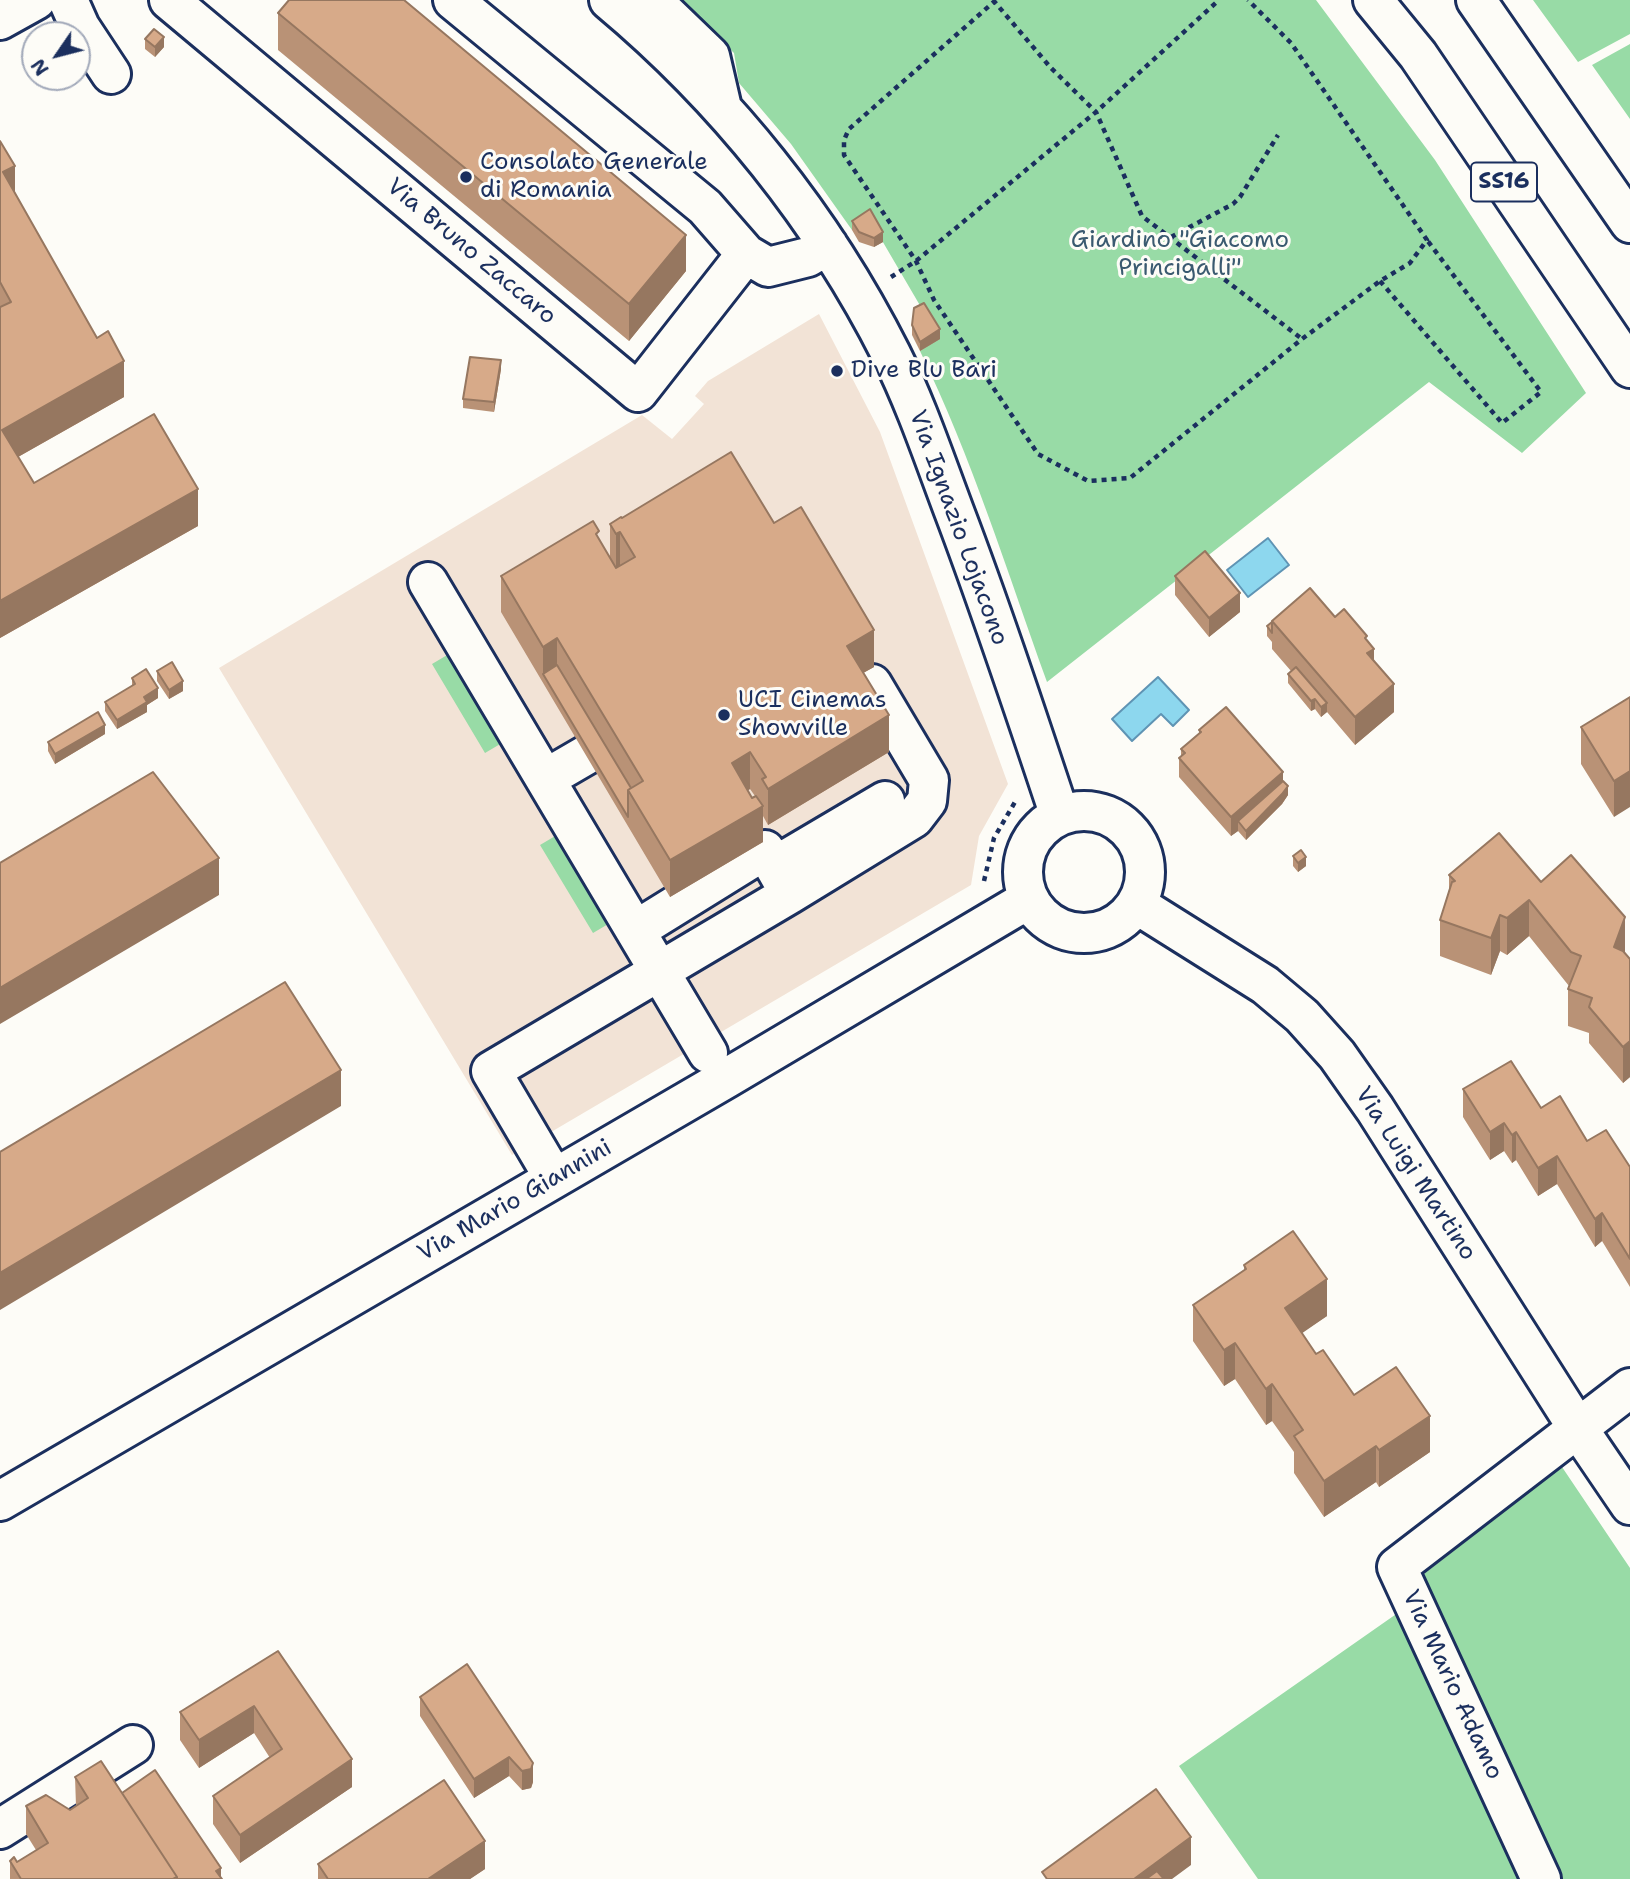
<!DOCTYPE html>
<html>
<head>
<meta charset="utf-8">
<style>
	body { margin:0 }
	#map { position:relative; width:1630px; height:1879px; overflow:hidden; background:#fdfcf7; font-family:"Shantell Sans",sans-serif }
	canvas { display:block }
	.north { position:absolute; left:21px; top:21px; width:70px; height:70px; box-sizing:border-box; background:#fdfcf7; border:2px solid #a3aaba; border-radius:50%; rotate:235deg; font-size:19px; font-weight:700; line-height:28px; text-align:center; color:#1b2f5e }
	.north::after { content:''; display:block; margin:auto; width:24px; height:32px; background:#1b2f5e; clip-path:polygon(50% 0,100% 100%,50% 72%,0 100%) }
</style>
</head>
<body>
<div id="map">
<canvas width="1630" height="1879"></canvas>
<div class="north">N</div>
</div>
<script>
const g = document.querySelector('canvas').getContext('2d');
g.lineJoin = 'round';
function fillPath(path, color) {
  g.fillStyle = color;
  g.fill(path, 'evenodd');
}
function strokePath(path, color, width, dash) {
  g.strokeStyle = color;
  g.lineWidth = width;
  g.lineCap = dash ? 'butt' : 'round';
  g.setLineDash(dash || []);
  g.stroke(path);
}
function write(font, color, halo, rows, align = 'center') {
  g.font = font + ' "Shantell Sans",sans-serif';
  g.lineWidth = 6;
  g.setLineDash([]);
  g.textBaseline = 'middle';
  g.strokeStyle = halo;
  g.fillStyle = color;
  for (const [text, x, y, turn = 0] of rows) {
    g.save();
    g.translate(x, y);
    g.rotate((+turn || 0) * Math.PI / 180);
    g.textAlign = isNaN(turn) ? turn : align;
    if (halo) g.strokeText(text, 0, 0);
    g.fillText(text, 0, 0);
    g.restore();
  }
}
const built = new Path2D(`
	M819 314 880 432 1008 784 979 836 971 885 512 1155 219 668 642 415 672 439 704 404 695 396 708 381Z`);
const green = new Path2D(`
	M680 0H1316L1435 160 1586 393 1522 453 1429 382 1047 682C1007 571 972 458 920 351L939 338 870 220 852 230 791 144 739 83 734 53Z
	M1533 0H1630V34L1578 62Z
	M1630 44V119L1592 65Z
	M454 651 507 740 485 753 432 664Z
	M562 832 615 920 593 933 540 845Z
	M1562 1467 1630 1568V1879H1561L1421 1576Z
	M1402 1610 1524 1879H1258L1179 1766Z`);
const water = new Path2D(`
	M1268 538 1289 565 1248 597 1227 570Z
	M1158 677 1189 710 1173 726 1161 714 1132 741 1112 719Z`);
const path = new Path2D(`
	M993 0 1051 68 1096 112 1142 216 1302 339
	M996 0 849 129 844 140V155L916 261 934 300 1038 454 1088 481 1130 478 1302 339 1380 281 1410 263 1427 240 1291 43 1248 0
	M1171 237 1233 204 1240 197 1278 135
	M891 277 916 261 1096 112 1219 0
	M1380 281 1502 423 1541 392 1427 240
	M984 881 994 838 1015 802`);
const minor = new Path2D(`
	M68 0 80 27 111 74
	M169 0 638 392 746 254
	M453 0 705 207 746 254 768 267 808 257 828 245
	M609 0C725 97 823 219 891 354 916 404 934 458 954 511 992 611 1026 714 1060 816
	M652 0 710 56 722 108
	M0 20 36 0
	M428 582 708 1053
	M545 779 600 747
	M1023 872a61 61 0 1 1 122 0a61 61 0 1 1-122 0Z
	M775 866 885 801
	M1136 904 1265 985 1302 1016 1337 1055 1375 1109 1577 1427 1630 1505
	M636 930 765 850 790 894
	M554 1178 491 1071 790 894 914 818 927 801 929 780 872 684
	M0 1501 727 1078 1029 899
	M0 1829 133 1745
	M1541 1879 1397 1567 1630 1388`);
const highway = new Path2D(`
	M1373 0 1418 55 1630 368
	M1476 0 1630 223`);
const wall = new Path2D(`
	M278 13 686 271 629 341 278 50Z
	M145 39 164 47 155 57 145 49Z
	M0 141 15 193 124 397 18 457 34 483 198 526 0 638Z
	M852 221 883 242 874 247 859 242 852 230Z
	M912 325 940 339 920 351 912 335Z
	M501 369 494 412 463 408V399Z
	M622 518 774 523 874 667 863 673 889 752 768 825 763 816V842L670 897 501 612V576L599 540 610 557V524ZM750 789 755 796 752 798 748 790Z
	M1175 576 1240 612 1209 637 1175 595Z
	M1310 588 1335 617 1367 641 1374 661 1394 712 1355 745 1327 712 1321 717 1315 709 1311 711 1288 683V674L1291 671 1272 649V642L1267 636V626Z
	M157 671 183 691 169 699 157 681Z
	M132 678 158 698 147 705V712L117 729 105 711V702L132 686Z
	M1630 697 1614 817 1581 764V727Z
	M1199 730 1283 781 1288 795 1282 804 1246 840 1238 831 1231 836 1179 777V758L1181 756V749L1199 733Z
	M105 734 55 764 48 751V742Z
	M1293 856 1306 866 1298 872 1293 866Z
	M1449 875 1541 882 1625 953 1630 959V1077L1623 1083 1589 1043V1033L1568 1026V989L1569 986 1529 936 1507 955 1500 951 1491 975 1440 956V920L1449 890Z
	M1463 1089 1541 1108 1587 1141 1630 1167V1287L1602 1241 1595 1247 1557 1184 1538 1196 1516 1160 1512 1163 1504 1151 1490 1160 1463 1117Z
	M1244 1265 1327 1316 1301 1333 1316 1354 1354 1395 1430 1452 1379 1487 1376 1482 1324 1517 1294 1473V1452L1272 1421 1266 1425 1235 1379 1224 1386 1193 1341V1305L1244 1270Z
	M278 1651 352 1787 240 1863 213 1824V1796L270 1758 254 1733 199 1768 180 1740V1712Z
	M467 1664 533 1782 531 1788 522 1790 509 1776 474 1798 420 1716V1697Z
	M75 1777 122 1793 221 1878 222 1879H10V1861L17 1862 36 1850 26 1834V1806L70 1810 76 1806Z
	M318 1864 485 1869 470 1879H318Z`);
const shadedWall = new Path2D(`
	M164 37V47L155 57V47Z
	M15 166V202L3 172Z
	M883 232V242L874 247V238Z
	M686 235V271L629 341V304Z
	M940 329V339L920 351V342Z
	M501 360V369L494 412V402Z
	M124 361V397L2 466V430Z
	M198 489V526L0 638V601Z
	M620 532V569L616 571V534Z
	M1240 593V612L1209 637V618Z
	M874 630V667L847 682V646Z
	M557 638V674H543V647Z
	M1374 649V676L1367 653Z
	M183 681V691L169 699V690Z
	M1394 684V712L1355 745V717Z
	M158 688V698L147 705V712L117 729V720L144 697Z
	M1315 699V709L1311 711V701Z
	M1327 703V712L1321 717V707Z
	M889 715V752L768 825V789Z
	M105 725V734L55 764V754Z
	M750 752V789L732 800V763Z
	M1630 771V807L1614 817V781Z
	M1283 772V791L1238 821V831L1231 836V817Z
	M1288 786V795L1282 804 1246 840V831Z
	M763 806V842L670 897V860Z
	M1306 857V866L1298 872V863Z
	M219 858V895L0 1024V988Z
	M1529 900V936L1507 955V918Z
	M1500 915V951L1491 975V938Z
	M1625 917V953L1614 947Z
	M1630 1041V1077L1623 1083V1047Z
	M341 1070V1106L0 1310V1273Z
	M1504 1123V1151L1490 1160V1132Z
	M1516 1132V1160L1512 1163V1135Z
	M1557 1156V1184L1538 1196V1168Z
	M1602 1213V1241L1595 1247V1219Z
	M1327 1279V1316L1285 1345V1308Z
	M1235 1343V1379L1224 1386V1350Z
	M1272 1384V1421L1266 1425V1389Z
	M1430 1416V1452L1379 1487V1450Z
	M1376 1446V1482L1324 1517V1481Z
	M254 1706V1733L199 1768V1740Z
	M509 1757V1776L474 1798V1779Z
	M352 1759V1787L240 1863V1835Z
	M533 1763V1782L531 1788 522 1790V1771Z
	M1191 1837V1865L1172 1879H1134Z
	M485 1841V1869L470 1879H428Z
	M221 1868V1878L219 1879 216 1871Z`);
const building = new Path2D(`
	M289 0H404L686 235 629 304 278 13Z
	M154 29 164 37 155 47 145 39Z
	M0 141 15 166 3 172 97 338 108 331 124 361 2 430 34 483 154 414 198 489 0 601V307L11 302 0 282Z
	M870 209 883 232 874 238 859 232 852 221Z
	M924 303 940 329 920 342 912 325 914 308Z
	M470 357 501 360 494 402 463 399Z
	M731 452 774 523 801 507 874 630 847 646 889 715 768 789 762 779 766 777 750 752 732 763 752 798 756 796 763 806 670 860 628 790 643 781 557 638 543 647 501 576 593 521 599 531 596 534 616 568 635 557 620 532 616 534 610 524 621 517 622 518Z
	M1205 551 1240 593 1209 618 1175 576Z
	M1310 588 1335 617 1344 609 1367 636 1365 638 1374 649 1367 653 1394 684 1355 717 1272 621Z
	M1272 622V633L1267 626Z
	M172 662 183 681 169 690 157 671Z
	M557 665 631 788 628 790V817L543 674Z
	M1296 667 1327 703 1321 707 1315 699 1311 701 1288 674Z
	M146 669 158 688 144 697 147 702 117 720 105 702 135 684 132 678Z
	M1630 697V771L1614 781 1581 727Z
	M1226 707 1283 772 1231 817 1179 758 1185 753 1181 749 1201 732 1199 730Z
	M98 712 105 725 55 754 48 742Z
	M153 772 219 858 0 988V863Z
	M1283 781 1288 786 1282 794 1246 831 1238 821Z
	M1499 833 1541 882 1571 855 1625 917 1614 947 1623 951 1630 959V1041L1623 1047 1589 1007 1592 998 1568 989 1581 956 1571 952 1529 900 1507 918 1500 915 1491 938 1440 920 1452 882 1455 881 1449 875Z
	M1301 850 1306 857 1298 863 1293 856Z
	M285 982 341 1070 0 1273V1152Z
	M1511 1061 1541 1108 1560 1096 1587 1141 1606 1130 1630 1167V1259L1602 1213 1595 1219 1557 1156 1538 1168 1516 1132 1512 1135 1504 1123 1490 1132 1463 1089Z
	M1293 1231 1327 1279 1285 1308 1316 1354 1323 1350 1354 1395 1396 1367 1430 1416 1379 1450 1376 1446 1324 1481 1294 1436 1303 1430 1272 1384 1266 1389 1235 1343 1224 1350 1193 1305 1246 1269 1244 1265Z
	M278 1651 352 1759 240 1835 213 1796 282 1749 254 1706 199 1740 180 1712Z
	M467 1664 533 1763 531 1769 522 1771 509 1757 474 1779 420 1697Z
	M101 1761 177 1877 173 1879H21L10 1861 14 1857 17 1862 48 1843 26 1806 46 1795 70 1810 88 1798 75 1777Z
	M155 1770 221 1868 216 1871 222 1879H177V1877L122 1793Z
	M444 1780 485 1841 428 1879H328L318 1864Z
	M1156 1789 1191 1837 1134 1879H1047L1042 1872Z
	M1157 1871 1164 1879H1146Z`);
const markers = [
	[466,177,7,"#1b2f5e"],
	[837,371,7,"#1b2f5e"],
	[724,715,7,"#1b2f5e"]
];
const shields = [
	[1504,182,66]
];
const shieldNames = [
	["SS16",1504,182]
];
const poiNames = [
	["Consolato Generale",480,163],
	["di Romania",480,191],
	["Dive Blu Bari",851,371],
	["UCI Cinemas",738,701],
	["Showville",738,729]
];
const parkNames = [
	["Giardino \"Giacomo",1180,241],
	["Princigalli\"",1180,269]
];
const streetNames = [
	["Via Bruno Zaccaro",471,252,40],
	["Via Ignazio Lojacono",958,528,70],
	["Via Luigi Martino",1415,1174,57],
	["Via Mario Giannini",515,1201,-30],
	["Via Mario Adamo",1452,1685,65]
];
fillPath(built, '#f2e3d6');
fillPath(green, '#98dba6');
fillPath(water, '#8dd7ee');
strokePath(water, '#5f94b4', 2);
strokePath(minor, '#1b2f5e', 44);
strokePath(highway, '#1b2f5e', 44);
strokePath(path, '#1b2f5e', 4.5, [5, 5]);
strokePath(minor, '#fdfcf7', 38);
strokePath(highway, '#fdfcf7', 38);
fillPath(wall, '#b99276');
fillPath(shadedWall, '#967760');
fillPath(building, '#d7aa89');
strokePath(building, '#967760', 2);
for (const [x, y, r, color] of markers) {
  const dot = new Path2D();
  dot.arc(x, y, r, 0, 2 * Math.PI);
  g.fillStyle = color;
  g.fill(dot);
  strokePath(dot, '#fdfcf7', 2.5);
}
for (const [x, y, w] of shields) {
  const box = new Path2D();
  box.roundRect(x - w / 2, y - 19.5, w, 39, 5);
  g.fillStyle = '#fdfcf7';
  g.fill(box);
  strokePath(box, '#1b2f5e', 2);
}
write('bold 23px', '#1b2f5e', null, shieldNames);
write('24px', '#1b2f5e', '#fdfcf7', poiNames, 'left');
write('24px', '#3a5a70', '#fdfcf7', parkNames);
write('24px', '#1b2f5e', '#fdfcf7', streetNames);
</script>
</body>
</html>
